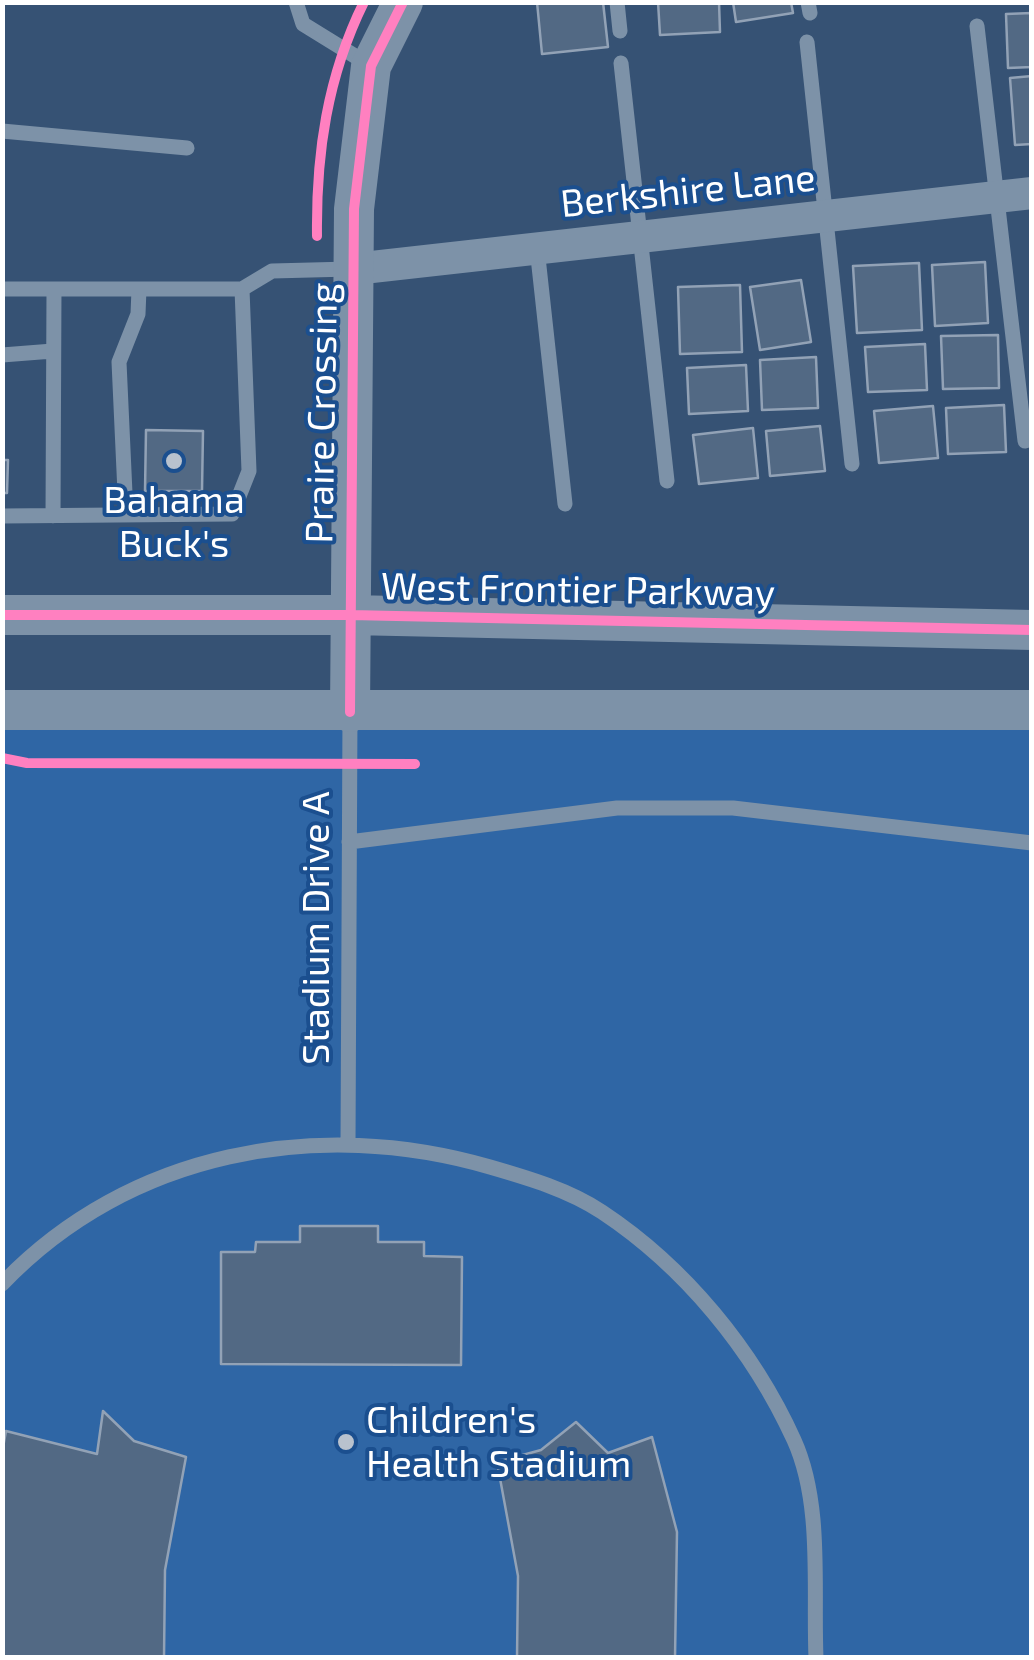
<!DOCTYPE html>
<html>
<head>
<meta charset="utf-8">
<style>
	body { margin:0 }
	#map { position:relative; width:1034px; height:1660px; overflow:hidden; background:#365274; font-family:"Exo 2",sans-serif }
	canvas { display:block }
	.frame { position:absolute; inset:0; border:5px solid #fff; pointer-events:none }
</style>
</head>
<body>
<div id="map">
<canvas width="1034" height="1660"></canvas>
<div class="frame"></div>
</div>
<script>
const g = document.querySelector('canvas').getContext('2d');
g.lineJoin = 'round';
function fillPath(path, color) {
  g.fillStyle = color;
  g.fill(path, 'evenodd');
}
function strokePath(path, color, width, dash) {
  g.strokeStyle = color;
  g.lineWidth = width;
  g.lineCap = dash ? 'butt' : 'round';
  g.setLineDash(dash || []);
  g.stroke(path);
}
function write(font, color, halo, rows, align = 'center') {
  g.font = font + ' "Exo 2",sans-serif';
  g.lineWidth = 8;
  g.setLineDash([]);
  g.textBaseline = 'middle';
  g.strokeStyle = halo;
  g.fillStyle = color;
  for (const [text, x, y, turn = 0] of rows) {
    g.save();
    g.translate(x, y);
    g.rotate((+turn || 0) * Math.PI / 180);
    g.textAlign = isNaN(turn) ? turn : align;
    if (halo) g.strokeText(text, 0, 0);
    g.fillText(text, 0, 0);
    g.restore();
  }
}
const green = new Path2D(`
	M2 713 1031 715V1657H3Z`);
const building = new Path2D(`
	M537 2H603L608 47 542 54Z
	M658 2H719L720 32 660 35Z
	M733 2H791L793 13 736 22Z
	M1032 13V67L1008 68 1006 14Z
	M1032 76V144L1015 145 1010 78Z
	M985 262 988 323 935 326 932 265Z
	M919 263 922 330 857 333 853 266Z
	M801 280 811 342 760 350 750 287Z
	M740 285 742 352 680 354 678 287Z
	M998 335 999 388 943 389 941 336Z
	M925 344 927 390 868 392 865 347Z
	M816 357 818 408 762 410 760 360Z
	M746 365 748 411 689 414 687 368Z
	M1004 405 1006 452 948 454 946 408Z
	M933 406 938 458 879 463 874 411Z
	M820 426 825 471 770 476 766 431Z
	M753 428 758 478 699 484 693 435Z
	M146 430 203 431 202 491H145Z
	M2 460H8L7 493H2Z
	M300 1226H378V1242H424V1256L462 1257 461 1365 221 1364V1252H255L256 1242H300Z
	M103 1411 134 1441 186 1457 165 1570 164 1658H2V1453L6 1431 97 1454Z
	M576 1422 608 1453 652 1437 677 1532 675 1658H517L518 1576 497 1462 541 1450Z`);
const service = new Path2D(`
	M296 2 303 24 371 66
	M617 2 620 31
	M808 2 810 13
	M977 26 1025 441
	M807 42 852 464
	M621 63 667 481
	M2 131 187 148
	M537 248 565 504
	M2 289H242
	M2 355 53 351
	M126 515 119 362 138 314 139 289
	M2 516 232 514 249 471 242 289 272 271 350 269
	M53 516 54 289
	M349 842 617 808H733L1032 843
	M348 1144 350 713
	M2 1284C129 1151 318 1117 490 1167 528 1178 569 1190 602 1212 685 1267 753 1350 794 1440 823 1504 813 1589 816 1658`);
const minor = new Path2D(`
	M354 269 1032 193`);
const tertiary = new Path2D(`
	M2 615H351L1032 630
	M2 710H1032
	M350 712 354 209 371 66 403 2`);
const cycleway = new Path2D(`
	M317 236C316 154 327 77 364 2
	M2 615H351L1032 630
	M350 712 354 209 371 66 403 2
	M2 758 27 763 415 764`);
const markers = [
	[174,461,10,"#b9c2ce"],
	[346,1442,10,"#b9c2ce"]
];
const streetNames = [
	["Berkshire Lane",688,191,-6],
	["Praire Crossing",322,413,-89],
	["West Frontier Parkway",578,590,1],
	["Stadium Drive A",316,928,-90]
];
const poiNames = [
	["Bahama",174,500],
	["Buck's",174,544],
	["Children's",366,1420,"left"],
	["Health Stadium",366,1464,"left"]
];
fillPath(green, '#2f66a5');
fillPath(building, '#526984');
strokePath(building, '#92a2b6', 2.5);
strokePath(service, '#7d92a8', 15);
strokePath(minor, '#7d92a8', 32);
strokePath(tertiary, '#7d92a8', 40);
strokePath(cycleway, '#ff80c0', 10);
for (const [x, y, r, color] of markers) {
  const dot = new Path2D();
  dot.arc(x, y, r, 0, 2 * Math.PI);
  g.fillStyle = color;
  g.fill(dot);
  strokePath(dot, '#1b4f8f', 4);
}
write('38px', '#fff', '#1b4f8f', streetNames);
write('38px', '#fff', '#1b4f8f', poiNames);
</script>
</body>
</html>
